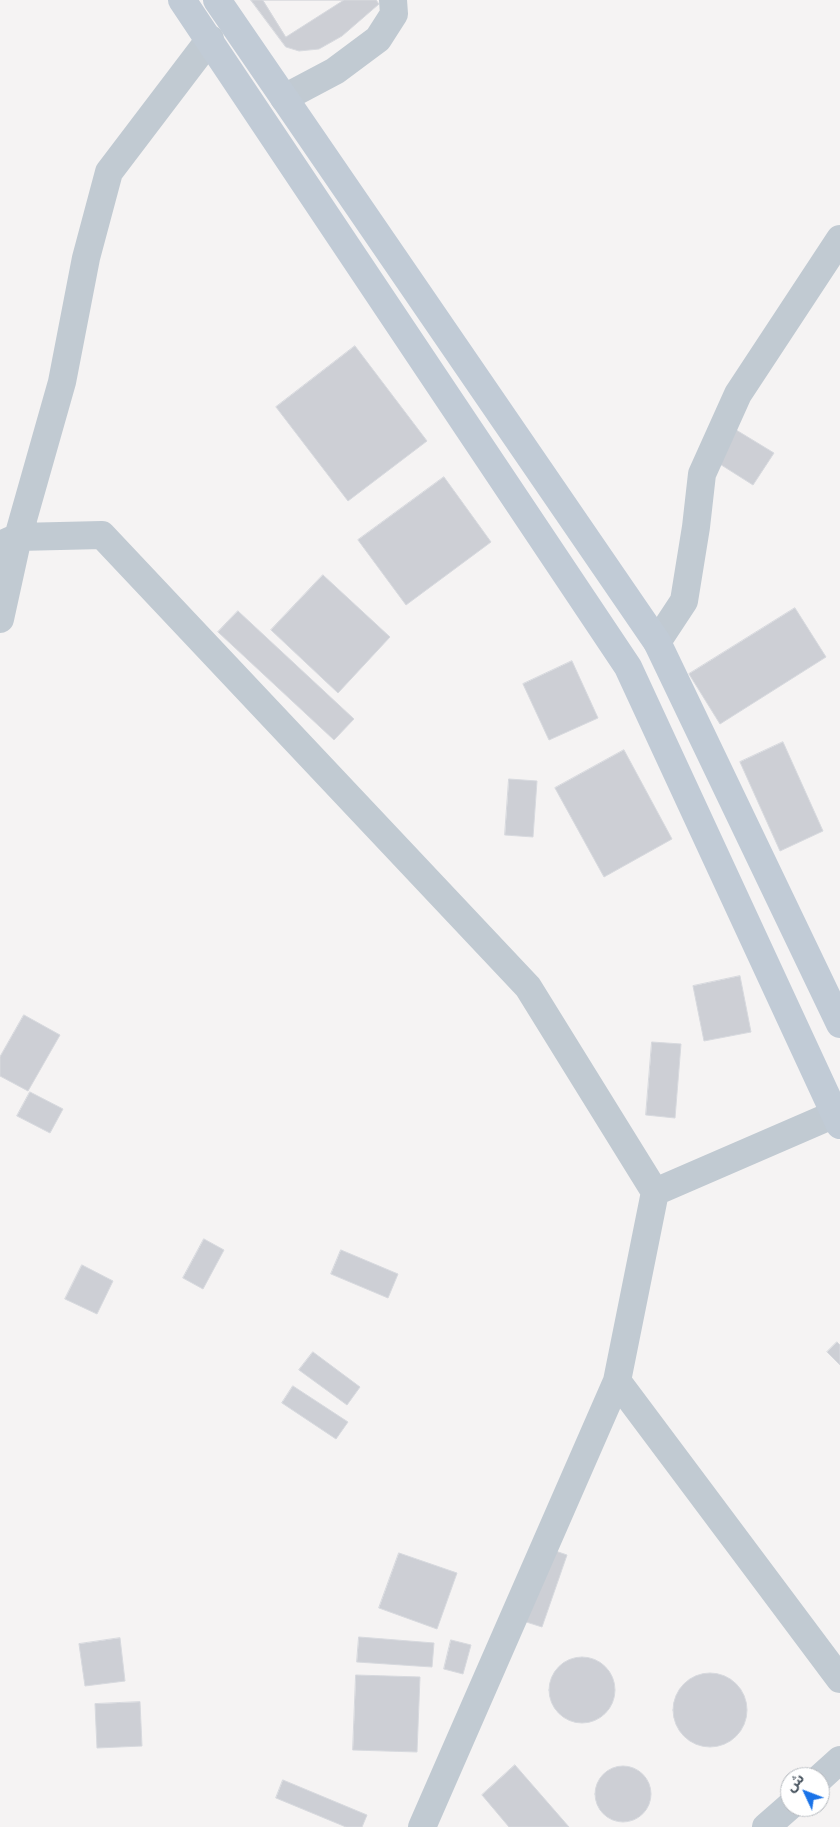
<!DOCTYPE html>
<html>
<head>
<meta charset="utf-8">
<style>
	body { margin:0 }
	#map { position:relative; width:840px; height:1827px; overflow:hidden; background:#f5f3f3; font-family:Quicksand,"Noto Sans Arabic",sans-serif }
	canvas { display:block }
	.north { position:absolute; left:780px; top:1767px; width:50px; height:50px; box-sizing:border-box; background:#fff; border:1px solid #b7bbc0; border-radius:50%; rotate:313deg; font-size:14px; font-weight:700; line-height:20px; text-align:center; color:#4a5661 }
	.north::after { content:''; display:block; margin:auto; width:18px; height:22px; background:#1a73e8; clip-path:polygon(50% 0,100% 100%,50% 72%,0 100%) }
</style>
</head>
<body>
<div id="map">
<canvas width="840" height="1827"></canvas>
<div class="north">ش</div>
</div>
<script>
const g = document.querySelector('canvas').getContext('2d');
g.lineJoin = 'round';
function fillPath(path, color) {
  g.fillStyle = color;
  g.fill(path, 'evenodd');
}
function strokePath(path, color, width, dash) {
  g.strokeStyle = color;
  g.lineWidth = width;
  g.lineCap = dash ? 'butt' : 'round';
  g.setLineDash(dash || []);
  g.stroke(path);
}
const building = new Path2D(`
	M251 0H376L379 4 342 36 319 49 299 51 286 47Z
	M263 0H344L286 37Z
	M355 346 427 441 348 501 276 407Z
	M723 422 774 453 753 485 704 454Z
	M444 477 491 542 406 605 358 540Z
	M323 575 390 637 338 693 271 630Z
	M795 608 826 657 720 724 689 674Z
	M238 611 354 719 334 740 218 632Z
	M572 661 598 718 549 740 523 684Z
	M783 742 823 831 780 851 740 762Z
	M624 750 672 839 604 877 555 788Z
	M509 779 537 781 533 837 505 835Z
	M740 976 751 1032 704 1041 693 986Z
	M24 1015 60 1035 28 1091 0 1076V1057Z
	M652 1042 681 1044 675 1118 646 1115Z
	M30 1092 63 1109 50 1133 17 1116Z
	M204 1239 224 1250 203 1289 183 1278Z
	M341 1250 398 1274 388 1298 331 1274Z
	M82 1265 113 1281 97 1314 65 1299Z
	M837 1342 840 1345V1365L827 1352Z
	M313 1352 360 1387 347 1405 299 1370Z
	M293 1386 348 1422 336 1439 282 1403Z
	M544 1547 567 1555 542 1627 520 1620Z
	M399 1553 457 1573 437 1629 379 1608Z
	M359 1637 434 1643 432 1667 357 1662Z
	M120 1638 125 1681 85 1686 79 1644Z
	M451 1640 471 1645 463 1674 444 1669Z
	M549 1690a33 33 0 1 1 66 0a33 33 0 1 1-66 0Z
	M673 1710a37 37 0 1 1 74 0a37 37 0 1 1-74 0Z
	M356 1675 420 1677 417 1752 353 1750Z
	M140 1702 142 1746 97 1748 95 1704Z
	M515 1765 569 1827H509L482 1795Z
	M595 1794a28 28 0 1 1 56 0a28 28 0 1 1-56 0Z
	M283 1780 367 1815 362 1827H346L276 1798Z`);
const minor = new Path2D(`
	M284 98 335 71 378 39 394 14 393 0
	M0 545 18 537 102 535 528 987 655 1192 835 1114
	M0 619 18 537 62 382 86 258 109 172 210 39
	M657 642 684 601 696 527 702 474 738 394 840 239
	M655 1192 617 1381 840 1679
	M820 1778 840 1760
	M422 1827 617 1381
	M766 1827 790 1806`);
const secondary = new Path2D(`
	M182 0 628 667 840 1125
	M217 0 657 642 840 1024`);
fillPath(building, '#cdcfd5');
strokePath(building, '#d7d9de', 1);
strokePath(minor, '#c1cad2', 28);
strokePath(secondary, '#c1cbd6', 28);
</script>
</body>
</html>
